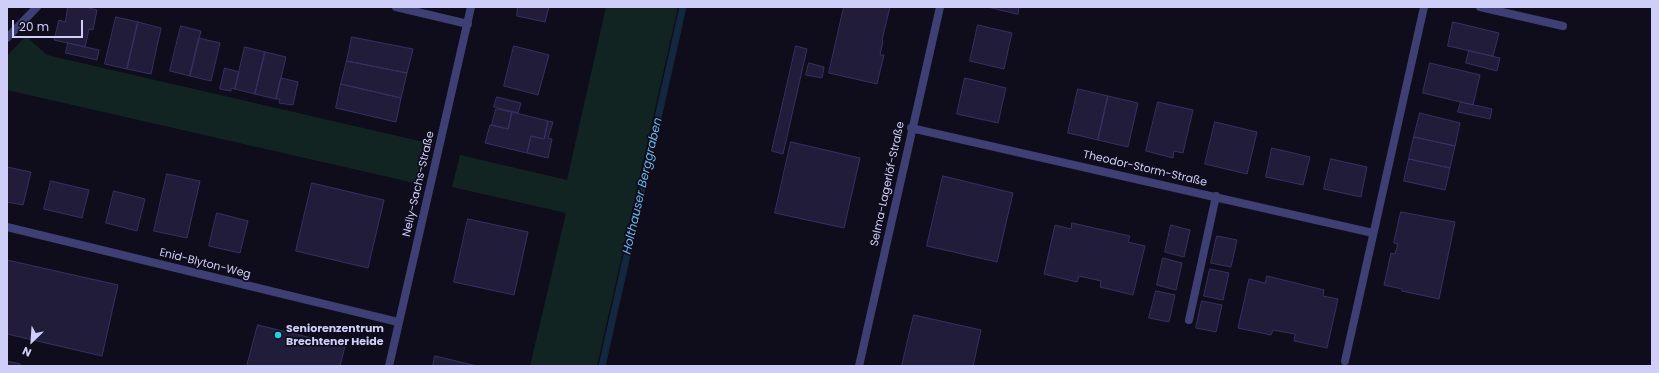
<!DOCTYPE html>
<html>
<head>
<meta charset="utf-8">
<style>
	body { margin:0 }
	#map { position:relative; width:1659px; height:373px; overflow:hidden; background:#0f0d1b; font-family:Poppins,sans-serif }
	canvas { display:block }
	.frame { position:absolute; inset:0; border:8px solid #cfcef9; pointer-events:none }
	.north { position:absolute; left:12px; top:321px; width:40px; height:40px; -webkit-text-stroke:3px #0f0d1b; paint-order:stroke; rotate:205deg; font-size:11px; font-weight:700; line-height:16px; text-align:center; color:#cfcef9 }
	.north::after { content:''; display:block; margin:auto; width:14px; height:18px; background:#cfcef9; clip-path:polygon(50% 0,100% 100%,50% 72%,0 100%) }
	.scale { position:absolute; left:12px; top:20px; width:71px; height:18px; box-sizing:border-box; border:2px solid #cfcef9; border-top:0; padding-left:5px; font-size:12px; line-height:14px; white-space:nowrap; color:#cfcef9; -webkit-text-stroke:3px #0f0d1b; paint-order:stroke }
</style>
</head>
<body>
<div id="map">
<canvas width="1659" height="373"></canvas>
<div class="frame"></div>
<div class="north">N</div>
<div class="scale">20 m</div>
</div>
<script>
const g = document.querySelector('canvas').getContext('2d');
g.lineJoin = 'round';
function fillPath(path, color) {
  g.fillStyle = color;
  g.fill(path, 'evenodd');
}
function strokePath(path, color, width, dash) {
  g.strokeStyle = color;
  g.lineWidth = width;
  g.lineCap = dash ? 'butt' : 'round';
  g.setLineDash(dash || []);
  g.stroke(path);
}
function write(font, color, halo, rows, align = 'center') {
  g.font = font + ' Poppins,sans-serif';
  g.lineWidth = 3.5;
  g.setLineDash([]);
  g.textBaseline = 'middle';
  g.strokeStyle = halo;
  g.fillStyle = color;
  for (const [text, x, y, turn = 0] of rows) {
    g.save();
    g.translate(x, y);
    g.rotate((+turn || 0) * Math.PI / 180);
    g.textAlign = isNaN(turn) ? turn : align;
    if (halo) g.strokeText(text, 0, 0);
    g.fillText(text, 0, 0);
    g.restore();
  }
}
const green = new Path2D(`
	M606 7H678L597 366H530L566 213 452 187 460 155 567 180Z
	M26 36 47 55 428 143 419 184 7 90V56Z`);
const stream = new Path2D(`
	M602 366 683 7`);
const building = new Path2D(`
	M68 7H85L97 10 93 30 89 29 85 47 54 40 59 20 65 22Z
	M518 7H549L545 22 517 16Z
	M844 7H890L882 40 883 41 880 55H884L877 84 829 73Z
	M988 7H1019L1018 14Z
	M116 17 138 22 127 69 105 64Z
	M138 22 161 28 151 74 127 69Z
	M1453 22 1499 33 1493 56 1448 46Z
	M978 25 1012 33 1004 69 970 61Z
	M181 26 201 31 190 76 170 71Z
	M352 37 413 49 407 73 347 61Z
	M199 38 220 43 211 81 190 76Z
	M68 43 99 50 97 60 66 53Z
	M514 46 549 55 538 95 504 86Z
	M796 46 807 49 783 154 772 151Z
	M245 47 265 52 255 94 235 89Z
	M1469 51 1500 58 1497 71 1466 63Z
	M265 52 286 57 276 99 255 94Z
	M347 61 407 73 401 98 341 84Z
	M809 63 824 67 822 78 806 75Z
	M1430 63 1480 75 1473 105 1423 93Z
	M225 68 239 72 235 89 231 88V91L220 89Z
	M281 78 298 82 293 105 279 103 280 99H276Z
	M965 78 1006 88 998 123 957 114Z
	M341 84 401 98 396 122 336 108Z
	M1078 89 1108 96 1098 140 1068 133Z
	M1108 96 1138 103 1128 147 1098 140Z
	M497 97 521 103 518 113 494 107Z
	M1158 102 1193 110 1183 153 1174 151 1173 158 1146 151Z
	M1461 102 1492 109 1490 119 1458 112Z
	M496 109 512 112 508 129 492 125Z
	M512 112 548 121 544 139 531 136 527 153 485 143 490 125 508 129Z
	M1420 113 1460 123 1455 146 1414 137Z
	M548 121 553 122 548 138 552 139 548 158 527 153 531 136 544 139Z
	M1215 122 1257 132 1247 174 1205 164Z
	M1414 137 1455 146 1450 168 1409 159Z
	M791 142 860 158 844 228 775 213Z
	M1272 148 1310 157 1303 185 1266 177Z
	M1331 159 1367 167 1361 197 1324 189Z
	M1409 159 1450 168 1445 190 1404 181Z
	M7 167 31 172 23 205 7 202Z
	M167 174 200 181 187 238 154 231Z
	M943 176 1013 193 997 262 927 246Z
	M51 181 89 190 82 218 44 209Z
	M312 183 384 200 368 268 296 251Z
	M114 191 145 199 137 231 106 223Z
	M1401 212 1455 222 1439 299 1402 291V289L1384 285 1391 253 1395 254 1398 244 1394 243Z
	M217 213 248 221 240 253 209 246Z
	M468 219 528 232 514 295 454 282Z
	M1072 223 1130 236 1128 242 1145 246 1133 295 1100 287 1101 281 1079 276 1077 282 1044 274 1055 225 1071 229Z
	M1171 225 1190 230 1184 257 1165 252Z
	M1217 236 1237 240 1231 267 1211 263Z
	M1163 258 1182 263 1176 290 1157 285Z
	M7 260 118 285 102 356 7 334Z
	M1210 269 1229 273 1223 300 1204 296Z
	M1267 276 1324 290 1323 296 1338 299 1327 348 1294 341 1295 334 1273 330 1271 335 1238 328 1249 279 1265 283Z
	M1156 291 1175 295 1169 322 1149 318Z
	M1202 301 1222 305 1216 332 1196 328Z
	M914 315 981 330 973 366H902Z
	M258 325 345 346 340 366H247Z
	M435 356 477 366H433Z
	M7 361 20 364V366H7Z`);
const service = new Path2D(`
	M1189 320 1216 196`);
const minor = new Path2D(`
	M396 7 468 24
	M1480 7 1563 26
	M7 38 37 7
	M911 128 1373 233
	M7 227 398 322
	M1345 361 1424 7
	M389 366 471 7
	M859 366 940 7`);
const markers = [
	[278,335,4,"#1bd3d8"]
];
const streetNames = [
	["Theodor-Storm-Straße",1145,169,13],
	["Nelly-Sachs-Straße",419,184,-77],
	["Selma-Lagerlöf-Straße",888,184,-78],
	["Enid-Blyton-Weg",205,264,14]
];
const poiNames = [
	["Seniorenzentrum",286,329],
	["Brechtener Heide",286,342]
];
const waterNames = [
	["Holthauser Berggraben",643,186,-77]
];
fillPath(green, '#112422');
strokePath(stream, '#13283f', 7);
fillPath(building, '#201c3a');
strokePath(building, '#373163', 1);
strokePath(service, '#3e4075', 8);
strokePath(minor, '#3e4075', 8);
for (const [x, y, r, color] of markers) {
  const dot = new Path2D();
  dot.arc(x, y, r, 0, 2 * Math.PI);
  g.fillStyle = color;
  g.fill(dot);
  strokePath(dot, '#0f0d1b', 1.5);
}
write('11px', '#cfcef9', '#0f0d1b', streetNames);
write('bold 11px', '#cfcef9', '#0f0d1b', poiNames, 'left');
write('italic 12px', '#68b9ec', '#0f0d1b', waterNames);
</script>
</body>
</html>
